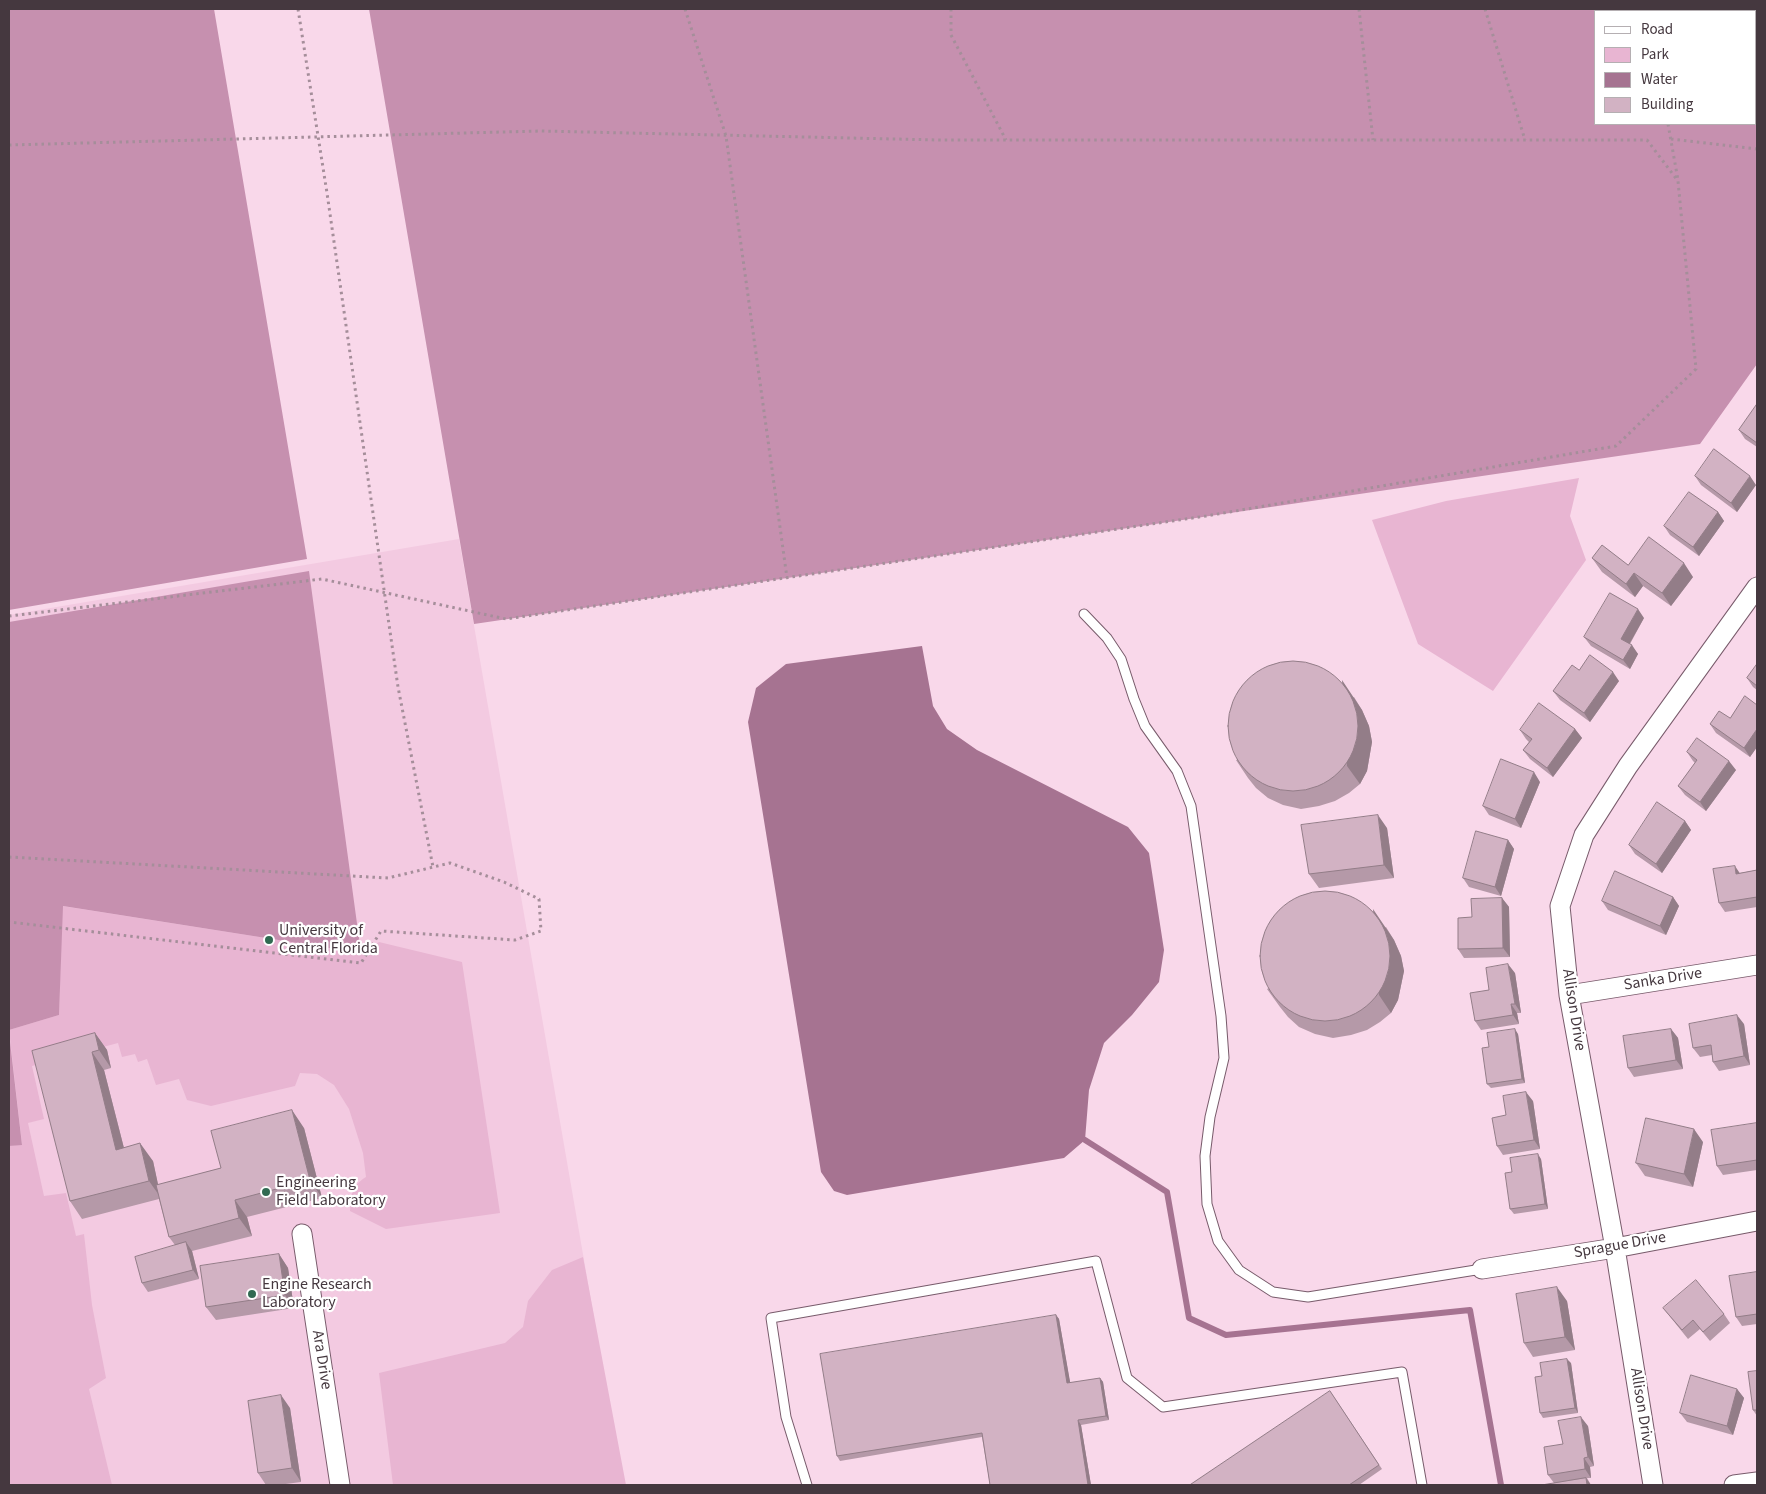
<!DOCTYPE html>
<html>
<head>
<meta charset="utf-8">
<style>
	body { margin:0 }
	#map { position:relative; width:1766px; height:1494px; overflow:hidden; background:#f9d8ea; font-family:"Source Sans 3",sans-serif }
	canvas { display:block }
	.frame { position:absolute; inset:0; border:10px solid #45383f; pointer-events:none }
	.legend { position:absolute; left:1594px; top:10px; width:162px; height:115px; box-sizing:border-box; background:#fff; border:1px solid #b5afb2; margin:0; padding:6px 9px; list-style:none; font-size:15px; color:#45383f }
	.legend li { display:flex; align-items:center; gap:10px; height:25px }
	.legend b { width:25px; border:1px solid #b5afb2 }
</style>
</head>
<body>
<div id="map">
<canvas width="1766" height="1494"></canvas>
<div class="frame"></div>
<ul class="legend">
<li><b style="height:6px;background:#fff"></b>Road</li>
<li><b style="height:14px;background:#e8b5d2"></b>Park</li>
<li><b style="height:14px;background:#a67391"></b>Water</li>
<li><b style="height:14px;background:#d2b2c3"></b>Building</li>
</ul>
</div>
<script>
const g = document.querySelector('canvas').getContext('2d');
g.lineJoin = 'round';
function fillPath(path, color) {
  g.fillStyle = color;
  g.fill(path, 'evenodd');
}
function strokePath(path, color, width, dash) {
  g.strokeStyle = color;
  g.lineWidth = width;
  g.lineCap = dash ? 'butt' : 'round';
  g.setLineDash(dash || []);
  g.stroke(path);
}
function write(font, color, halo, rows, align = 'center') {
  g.font = font + ' "Source Sans 3",sans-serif';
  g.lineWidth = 4.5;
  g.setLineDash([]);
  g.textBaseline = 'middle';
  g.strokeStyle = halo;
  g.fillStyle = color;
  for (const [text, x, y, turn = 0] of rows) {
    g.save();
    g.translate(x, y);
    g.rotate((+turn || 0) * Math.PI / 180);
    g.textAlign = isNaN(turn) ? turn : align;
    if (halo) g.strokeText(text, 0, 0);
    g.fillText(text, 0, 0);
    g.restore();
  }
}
const built = new Path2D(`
	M459 539 623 1485H9V615Z`);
const green = new Path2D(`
	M1579 478 1570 516 1586 560 1493 691 1418 644 1372 520 1446 501Z
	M62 906 361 953 379 942 462 962 500 1213 386 1229 350 1211C352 1194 350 1187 366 1177L363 1153 349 1109 334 1085 317 1074 300 1073 295 1086 211 1106 187 1100 179 1079 156 1085 147 1059 138 1062 135 1054 122 1057 118 1043 32 1066 44 1119 28 1123 44 1196 66 1193 76 1236 84 1234 92 1305 106 1378 89 1389 112 1485H9V1146L22 1144 9 1030 59 1015Z
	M583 1257 626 1485H393L379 1373 505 1343 523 1327 528 1301 552 1270Z`);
const forest = new Path2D(`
	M9 9H214L307 559 9 610Z
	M369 9H1757V364L1700 444 474 624ZM1595 11H1755V124H1595Z
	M309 571 361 953 63 906 59 1015 9 1030V622Z
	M9 1033 22 1145 9 1146Z`);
const water = new Path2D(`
	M922 646 933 706 947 729 977 750 1128 827 1149 853 1164 950 1159 982 1132 1015 1104 1043 1089 1090 1085 1140 1064 1158 847 1195 834 1191 821 1172 748 722 756 688 786 664Z`);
const stream = new Path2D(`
	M1085 1140 1167 1192 1189 1318 1226 1335 1470 1310 1501 1485`);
const path = new Path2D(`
	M298 9 327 193 398 687 433 867
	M685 9 726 136 787 578
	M951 9V35L1006 140
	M1359 9 1373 140
	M1485 9 1525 140
	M1647 9 1648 11
	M1668 124 1678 180
	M1671 139 1757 149
	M9 145 541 131 938 140H1647L1678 181 1696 369 1616 446 1206 516 506 619 322 579 9 616
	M9 857 388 878 450 863 504 882 539 899 541 931 515 940 381 931 361 963 9 922`);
const lane = new Path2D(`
	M1084 614 1107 638 1121 659 1134 699 1145 726 1177 771 1191 806 1221 1016 1224 1058 1210 1117 1205 1156 1207 1204 1218 1241 1239 1270 1273 1292 1308 1297 1482 1269
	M807 1485 786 1417 771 1318 1096 1261 1127 1378 1163 1407 1402 1372 1422 1485`);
const street = new Path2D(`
	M1569 995 1757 965
	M302 1234 340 1485
	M1482 1269 1615 1248 1757 1221
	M1653 1485 1615 1248 1569 995 1560 906 1584 835 1628 766 1757 587
	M1734 1485 1757 1482`);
const wall = new Path2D(`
	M1757 404V447L1745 439 1739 430Z
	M1695 476 1756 485 1737 512 1701 485Z
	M1718 512 1724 521 1699 556 1670 535 1664 526Z
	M1592 558 1628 565 1693 577 1671 606 1643 586 1635 597 1602 572Z
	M1644 618 1630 644 1638 654 1630 669 1591 646 1584 637Z
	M1757 664V690L1753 687 1747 678Z
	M1579 670 1619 681 1590 722 1560 700 1553 691Z
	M1354 697 1362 710 1369 726 1372 742 1367 771 1360 784 1349 793 1335 801 1319 806 1301 809 1283 805 1268 798 1256 788 1248 778 1236 760Z
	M1757 705V747L1750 757 1716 733 1710 724 1730 718Z
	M1575 729 1582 738 1553 777 1530 759 1523 750 1529 742 1526 739 1520 730Z
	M1687 752 1736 770 1706 811 1685 795 1678 786 1695 763 1693 761Z
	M1540 782 1521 828 1489 815 1483 806Z
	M1685 821 1691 830 1662 873 1635 854 1629 845Z
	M1387 828 1394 878 1319 888 1309 874Z
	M1508 840 1514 849 1501 896 1469 887 1463 878Z
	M1757 870V907L1725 912 1719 903 1740 873Z
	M1673 897 1679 906 1666 935 1608 910 1602 901Z
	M1502 898 1509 907 1510 957 1464 958 1458 949 1472 917Z
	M1386 927 1394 940 1401 956 1404 971 1398 1000 1391 1013 1380 1022 1367 1030 1351 1035 1333 1038 1315 1034 1299 1027 1288 1017 1280 1007 1267 989Z
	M1515 973 1521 1013H1517L1519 1024 1481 1030 1475 1021 1489 990Z
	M1744 1024 1750 1065 1719 1071 1713 1062 1712 1055 1700 1057 1693 1048Z
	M1671 1029 1678 1038 1683 1069 1634 1077 1628 1068Z
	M95 1033 107 1050 111 1068 104 1070 124 1148 153 1161 158 1185 221 1168 304 1128 322 1198 247 1217 252 1236 192 1251 199 1279 148 1292 142 1283 175 1245 169 1237 159 1199 82 1219 70 1201Z
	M1518 1034 1525 1083 1491 1088 1487 1084 1489 1047Z
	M1533 1101 1540 1149 1503 1155 1497 1146 1506 1115Z
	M1757 1123V1170L1723 1175 1717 1166Z
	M1703 1142 1693 1187 1645 1176 1636 1163Z
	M1541 1159 1548 1209 1514 1214 1510 1209 1512 1172Z
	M279 1254 288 1268 294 1308 216 1320 206 1307Z
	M1757 1272V1324L1742 1326 1736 1317Z
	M1567 1301 1575 1350 1533 1357 1524 1343Z
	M1663 1308 1724 1314 1730 1323 1710 1341 1700 1329 1688 1339Z
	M1056 1315 1059 1319 1070 1383 1100 1378 1103 1382 1109 1420 1081 1425 1091 1485H990L982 1437 840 1461 837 1456Z
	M1571 1363 1578 1413 1543 1418 1540 1413 1542 1376Z
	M1757 1371V1416L1753 1410Z
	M1737 1389 1744 1398 1733 1435 1687 1422 1680 1413Z
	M1330 1391 1382 1469 1359 1485H1190Z
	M290 1408 301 1482 278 1485H266L258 1473Z
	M1588 1426 1594 1466 1590 1467 1591 1478H1587L1591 1485H1542L1554 1483 1548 1475 1563 1444Z`);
const shadedWall = new Path2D(`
	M1750 476 1756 485 1737 512 1731 503Z
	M1718 512 1724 521 1699 556 1693 547Z
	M1684 563 1693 577 1671 606 1662 593Z
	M1634 573 1643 586 1635 597 1626 584Z
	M1638 609 1644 618 1627 648 1621 639Z
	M1632 645 1638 654 1630 669 1623 660Z
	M1613 672 1619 681 1590 722 1584 713Z
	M1342 680 1362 710 1369 726 1372 742 1367 771 1360 784 1347 766Z
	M1575 729 1582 738 1553 777 1547 768Z
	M1757 729V747L1750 757 1744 748Z
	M1729 761 1736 770 1706 811 1700 802Z
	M1534 772 1540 782 1521 828 1515 819Z
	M1378 815 1387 828 1394 878 1384 865Z
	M1685 821 1691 830 1662 873 1656 864Z
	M1508 840 1514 849 1501 896 1495 887Z
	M1735 866 1741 875 1736 874Z
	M1673 897 1679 906 1666 935 1660 926Z
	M1502 898 1509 907 1510 957 1503 948Z
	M1373 909 1394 940 1401 956 1404 971 1398 1000 1391 1013 1379 995Z
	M1508 964 1515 973 1521 1013 1515 1004Z
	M1511 1004 1517 1013 1519 1024 1513 1015Z
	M1737 1015 1744 1024 1750 1065 1744 1056Z
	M1515 1029 1518 1034 1525 1083 1522 1079Z
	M1671 1029 1678 1038 1683 1069 1676 1060Z
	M95 1033 107 1050 111 1068 99 1050Z
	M92 1052 104 1070 129 1168 116 1150Z
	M1526 1092 1533 1101 1540 1149 1534 1140Z
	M292 1110 304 1128 322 1198 310 1180Z
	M1694 1129 1703 1142 1693 1187 1684 1174Z
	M140 1143 153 1161 161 1198 149 1181Z
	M1538 1154 1541 1159 1548 1209 1545 1204Z
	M235 1200 247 1217 252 1236 239 1218Z
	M186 1242 192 1251 199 1279 193 1270Z
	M279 1254 288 1268 294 1308 285 1295Z
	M1557 1287 1567 1301 1575 1350 1565 1337Z
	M1056 1315 1059 1319 1071 1387 1067 1383Z
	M1567 1359 1571 1363 1578 1413 1575 1408Z
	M1100 1378 1103 1382 1109 1420 1106 1416Z
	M1737 1389 1744 1398 1733 1435 1727 1426Z
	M281 1395 290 1408 301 1482 292 1468Z
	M1581 1417 1588 1426 1594 1466 1588 1457Z
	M1078 1420 1081 1425 1091 1485H1088Z
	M1584 1458 1590 1467 1591 1478 1585 1469Z
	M1586 1478 1591 1485H1587Z`);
const building = new Path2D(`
	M1757 404V443L1739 430Z
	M1714 449 1750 476 1731 503 1695 476Z
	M1689 492 1718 512 1693 547 1664 526Z
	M1649 537 1684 563 1662 593 1634 573 1626 584 1592 558 1602 545 1628 565Z
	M1610 593 1638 609 1621 639 1632 645 1623 660 1584 637Z
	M1590 655 1613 672 1584 713 1553 691 1572 665 1579 670Z
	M1228 726a65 65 0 1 1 130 0a65 65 0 1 1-130 0Z
	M1757 664V686L1747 678Z
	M1745 696 1757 705V729L1744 748 1710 724 1719 711 1730 718Z
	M1539 703 1575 729 1547 768 1523 750 1532 739 1520 730Z
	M1697 738 1729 761 1700 802 1678 786 1697 760 1687 752Z
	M1501 759 1534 772 1515 819 1483 806Z
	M1657 802 1685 821 1656 864 1629 845Z
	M1378 815 1384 865 1309 874 1301 825Z
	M1476 831 1508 840 1495 887 1463 878Z
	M1735 866 1736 874 1757 870V897L1719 903 1713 869Z
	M1615 871 1673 897 1660 926 1602 901Z
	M1260 956a65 65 0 1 1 130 0a65 65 0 1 1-130 0Z
	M1502 898 1503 948 1458 949V918L1472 917 1471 899Z
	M1508 964 1515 1004H1511L1513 1015 1475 1021 1470 993 1489 990 1486 968Z
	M1737 1015 1744 1056 1713 1062 1711 1045 1693 1048 1689 1024Z
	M1515 1029 1522 1079 1487 1084 1482 1048 1489 1047 1487 1033Z
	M1671 1029 1676 1060 1628 1068 1623 1036Z
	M95 1033 99 1050 92 1052 116 1150 140 1143 149 1181 70 1201 32 1051Z
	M1526 1092 1534 1140 1497 1146 1492 1118 1506 1115 1503 1096Z
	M292 1110 310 1180 235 1200 239 1218 169 1237 156 1185 221 1168 211 1131Z
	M1646 1118 1694 1129 1684 1174 1636 1163Z
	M1757 1123V1160L1717 1166 1711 1130Z
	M1538 1154 1545 1204 1510 1209 1505 1173 1512 1172 1510 1158Z
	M186 1242 193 1270 142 1283 135 1257Z
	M279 1254 285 1295 206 1307 200 1266Z
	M1757 1272V1314L1736 1317 1729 1276Z
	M1696 1280 1724 1314 1703 1332 1693 1320 1682 1330 1663 1308Z
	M1557 1287 1565 1337 1524 1343 1516 1294Z
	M1056 1315 1067 1383 1100 1378 1106 1416 1078 1420 1088 1485H990L982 1433 837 1456 820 1354Z
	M1567 1359 1575 1408 1540 1413 1535 1377 1542 1376 1540 1363Z
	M1757 1371V1410H1753L1748 1372Z
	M1691 1375 1737 1389 1727 1426 1680 1413Z
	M1330 1391 1379 1465 1349 1485H1190Z
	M281 1395 292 1468 258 1473 248 1401Z
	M1581 1417 1588 1457 1584 1458 1585 1469 1548 1475 1544 1447 1563 1444 1558 1421Z
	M1586 1478 1587 1485H1542Z`);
const markers = [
	[269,940,5,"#316a52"],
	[266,1192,5,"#316a52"],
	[252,1294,5,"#316a52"]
];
const poiNames = [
	["University of",279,931],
	["Central Florida",279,949],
	["Engineering",276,1183],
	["Field Laboratory",276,1201],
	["Engine Research",262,1285],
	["Laboratory",262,1303]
];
const streetNames = [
	["Sanka Drive",1663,980,-9],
	["Allison Drive",1573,1010,81],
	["Sprague Drive",1620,1246,-10],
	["Ara Drive",321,1360,81],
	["Allison Drive",1641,1409,81]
];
fillPath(built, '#f3cae1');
fillPath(green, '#e8b5d2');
fillPath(forest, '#c690af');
fillPath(water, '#a67391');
strokePath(stream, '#a67391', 6);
strokePath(lane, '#785b6b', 11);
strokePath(street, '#785b6b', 21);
strokePath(path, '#a58e9a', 3, [2.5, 4]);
strokePath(lane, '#fff', 9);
strokePath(street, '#fff', 19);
fillPath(wall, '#b599a8');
fillPath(shadedWall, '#937d88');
fillPath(building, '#d2b2c3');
strokePath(building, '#937d88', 1);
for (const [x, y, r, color] of markers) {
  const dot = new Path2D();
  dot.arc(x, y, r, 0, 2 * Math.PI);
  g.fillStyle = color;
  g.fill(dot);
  strokePath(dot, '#fff', 2);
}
write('16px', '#45383f', '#fff', poiNames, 'left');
write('16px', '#45383f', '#fff', streetNames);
</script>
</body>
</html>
